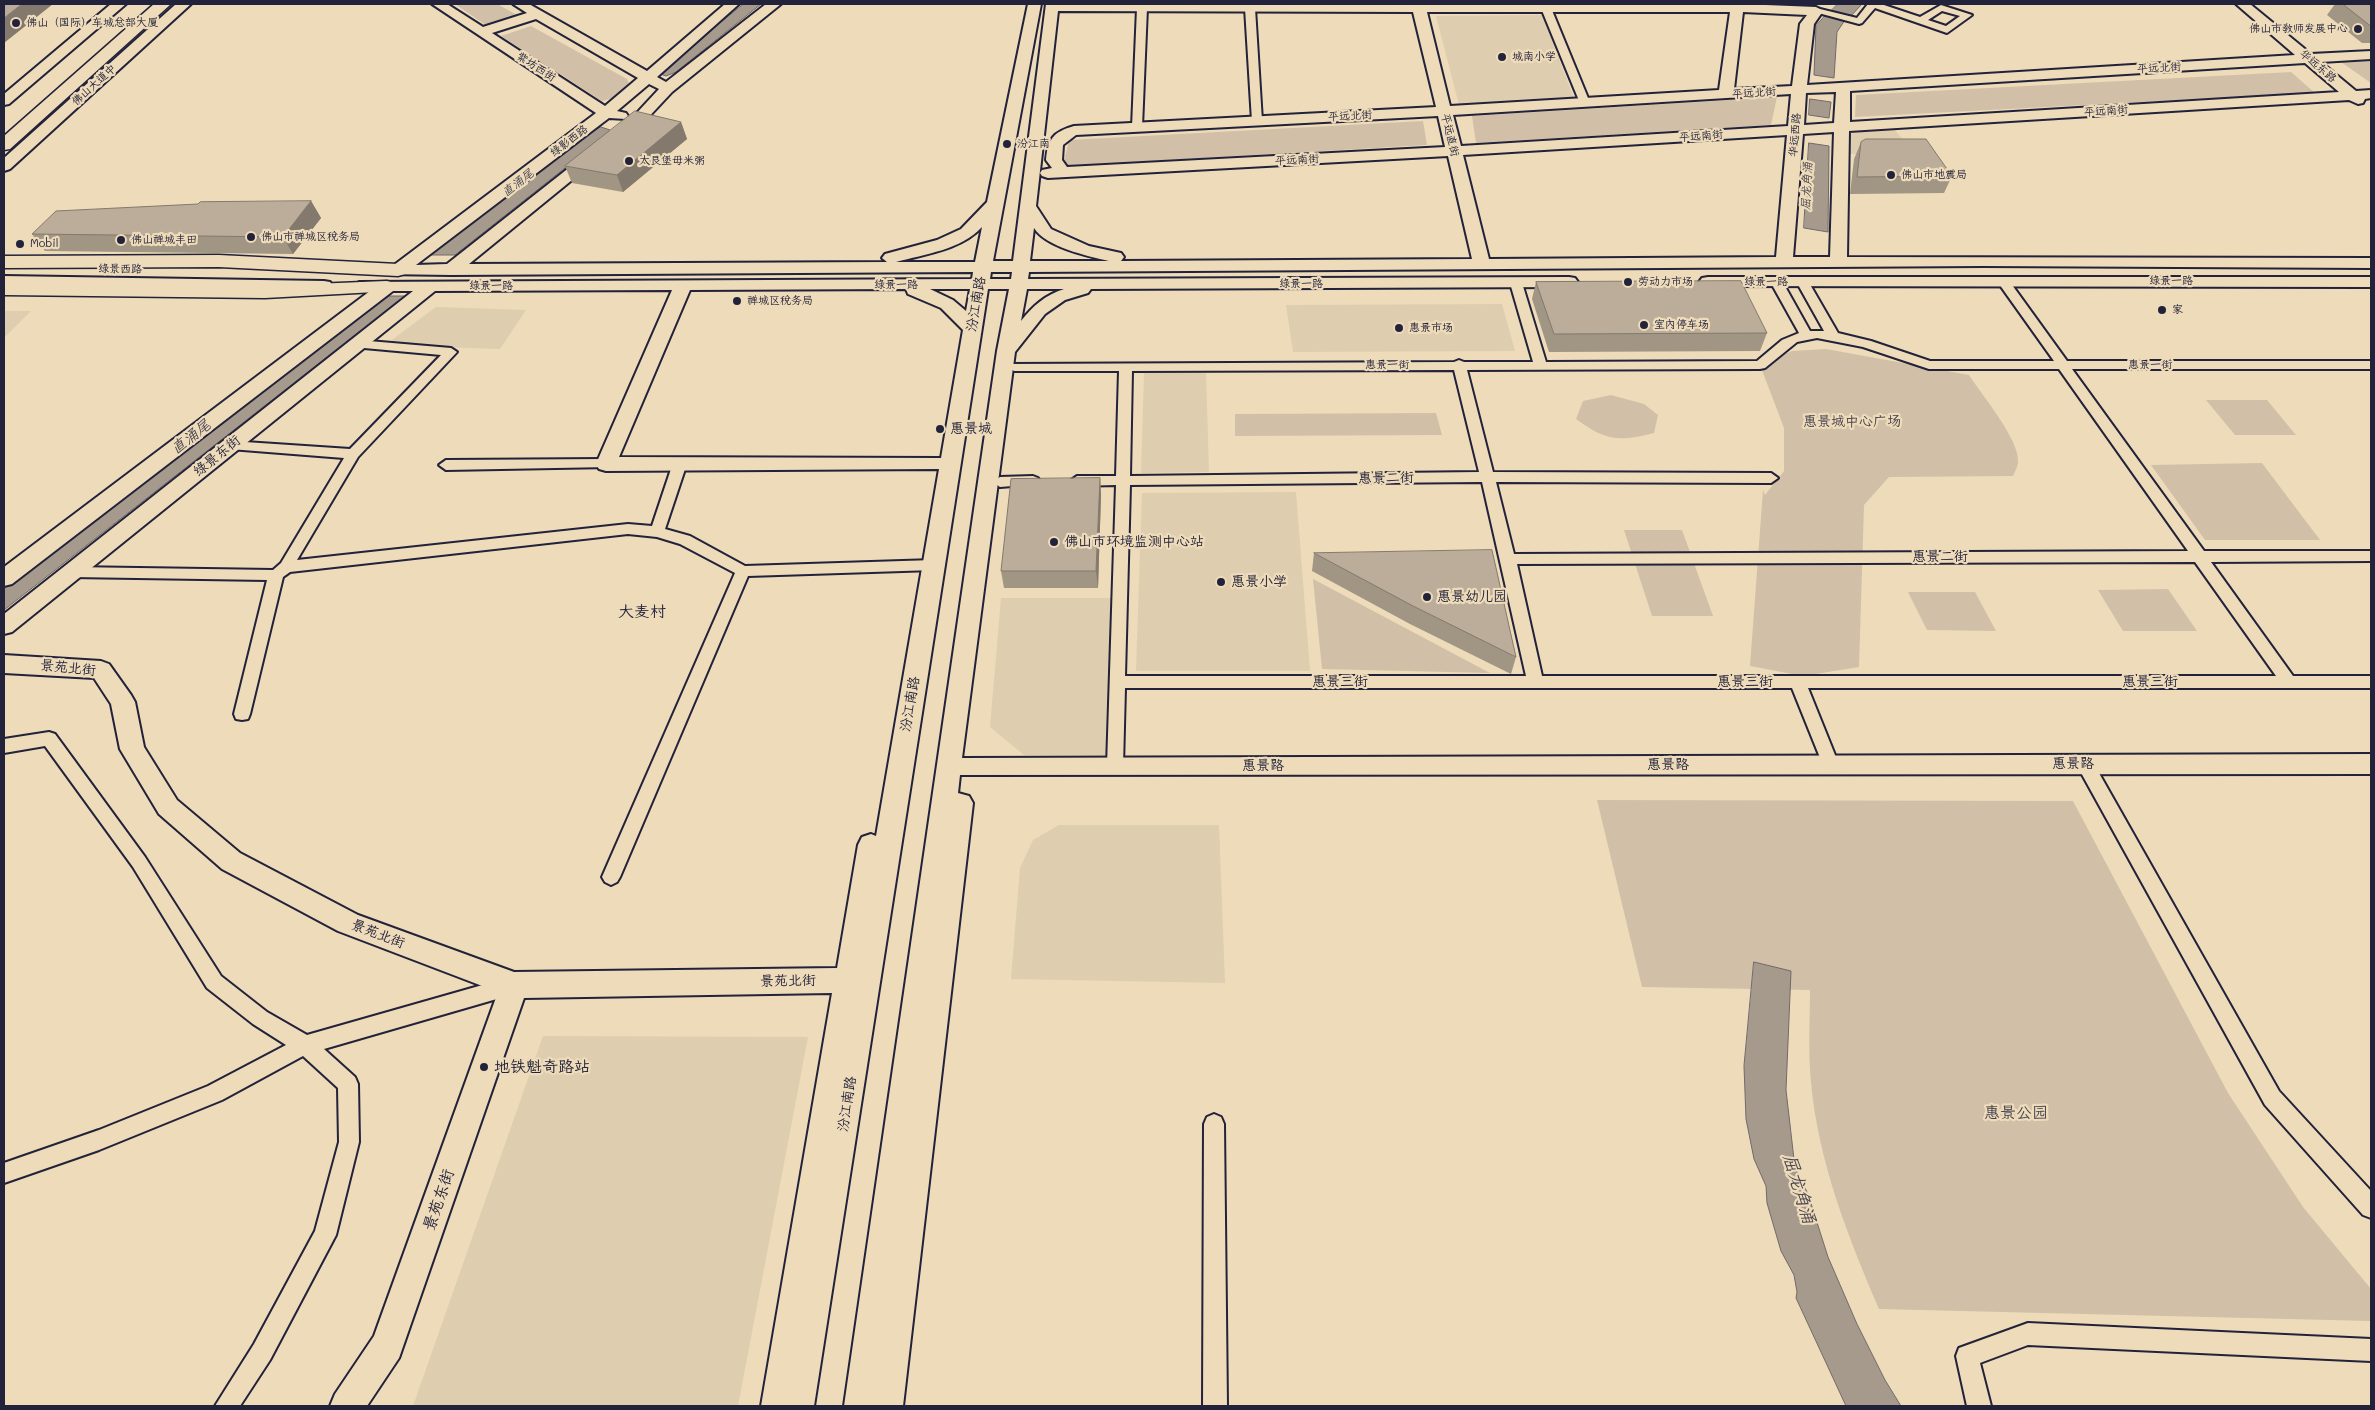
<!DOCTYPE html>
<html>
<head>
<meta charset="utf-8">
<style>
	body { margin:0 }
	#map { position:relative; width:2375px; height:1410px; overflow:hidden; background:#eedbb9; font-family:Mali,sans-serif }
	canvas { display:block }
	.frame { position:absolute; inset:0; border:5px solid #22223b; pointer-events:none }
</style>
</head>
<body>
<div id="map">
<canvas width="2375" height="1410"></canvas>
<div class="frame"></div>
</div>
<script>
const g = document.querySelector('canvas').getContext('2d');
g.lineJoin = 'round';
function fillPath(path, color) {
  g.fillStyle = color;
  g.fill(path, 'evenodd');
}
function strokePath(path, color, width, dash) {
  g.strokeStyle = color;
  g.lineWidth = width;
  g.lineCap = dash ? 'butt' : 'round';
  g.setLineDash(dash || []);
  g.stroke(path);
}
function write(font, color, halo, rows, align = 'center') {
  g.font = font + ' Mali,"LXGW WenKai TC",sans-serif';
  g.lineWidth = 4.5;
  g.setLineDash([]);
  g.textBaseline = 'middle';
  g.strokeStyle = halo;
  g.fillStyle = color;
  for (const [text, x, y, turn = 0] of rows) {
    g.save();
    g.translate(x, y);
    g.rotate((+turn || 0) * Math.PI / 180);
    g.textAlign = isNaN(turn) ? turn : align;
    if (halo) g.strokeText(text, 0, 0);
    g.fillText(text, 0, 0);
    g.restore();
  }
}
const built = new Path2D(`
	M1542 15 1574 98 1459 105 1436 16Z
	M1895 130 1915 154H1846L1848 135 1856 132Z
	M1502 304 1515 351 1293 352 1286 305Z
	M436 307 526 310 500 349 385 345Z
	M4 311H31L4 338Z
	M1206 372 1209 472 1141 473 1144 373Z
	M1296 492 1310 671H1136L1142 493Z
	M1001 598H1112L1108 756 1024 755 990 727Z
	M1059 825H1219L1225 983 1011 979 1020 868 1033 840Z
	M543 1036 808 1037 738 1406H413Z`);
const green = new Path2D(`
	M455 4H497L517 15 487 26Z
	M531 26 627 79 629 84 613 98 602 101 501 36Z
	M2371 60V83L2341 62Z
	M2291 72 2315 93 1855 117 1856 95Z
	M1777 97 1771 125 1476 143 1472 116Z
	M1423 121 1427 145 1063 166 1069 140Z
	M1826 349 1969 375C1981 394 2020 440 2018 462 2018 466 2015 472 2013 476L1889 477 1864 505 1859 667 1803 676 1750 666 1763 490 1765 495 1784 471V428L1760 365 1792 351Z
	M1611 395 1644 404 1658 415 1654 433C1618 442 1606 441 1576 419L1583 401Z
	M2206 400H2267L2296 435H2235Z
	M1436 413 1442 435 1235 436V414Z
	M2262 463 2320 540H2205L2151 465Z
	M1624 530H1682L1713 616H1652Z
	M1313 579 1490 673 1322 669Z
	M2168 589 2197 631H2123L2098 590Z
	M1908 592H1975L1996 631 1927 630Z
	M1597 800 2073 801 2228 1093 2303 1207 2371 1289V1321L1879 1309C1848 1237 1818 1161 1811 1082 1808 1052 1810 1020 1810 990L1642 987Z`);
const water = new Path2D(`
	M744 4H761L676 72 666 76 657 73Z
	M1838 4H1862L1851 16 1831 11Z
	M1825 16 1845 20 1837 32 1834 78 1814 75 1816 26Z
	M1810 99 1831 102 1829 118 1809 115Z
	M601 127 610 130 608 134 455 255H430L592 131Z
	M1809 143 1829 146 1828 232 1804 228Z
	M381 296H405L4 610V586Z
	M1754 962 1791 971 1786 1090 1795 1168 1808 1194 1828 1257 1857 1324 1885 1380 1901 1406H1846L1796 1298 1797 1292 1794 1275 1781 1251 1767 1203 1766 1186 1754 1159 1746 1119 1744 1066Z`);
const street = new Path2D(`
	M1868 4H1881L1920 17 1941 5 1972 15 1947 33 1875 8 1862 23 1859 24 1811 11 1816 8 1857 18ZM1942 11 1960 16 1946 26 1928 20Z
	M1142 5 1147 8 1142 127 1137 130 1132 127 1137 8Z
	M1250 5 1255 8 1262 121 1257 124 1252 121 1245 8Z
	M1543 6 1551 8 1590 103 1589 105 1585 106 1580 103 1541 8Z
	M1776 277 1782 281 1810 331H1824L1796 281 1802 277 1808 281 1838 333 1871 341 1930 361H2054L1997 281 2003 277 2007 278 2067 361H2371V369H2072L2204 551H2371V561L2211 562 2293 676H2371V688H1808L1839 765 1837 770 1831 772 1825 770 1823 765 1792 688H1125L1123 766 1121 771 1115 773 1109 771 1107 766 1116 485 1077 486 1070 481 1077 476H1116L1119 371H1014L1008 367 1009 364 1454 362 1459 360 1464 362H1533L1510 283 1516 279 1522 283 1546 362 1757 361 1782 340 1799 333 1770 281ZM1817 338 1863 347 1929 369H2059L2188 551 1514 554 1496 482 1771 483 1778 478 1771 473 1493 472 1467 370 1760 369 1765 368 1797 342ZM1454 370 1479 472 1130 476 1132 371ZM1482 482 1526 676H1125L1130 485ZM2195 562 2276 676H1542L1517 564Z
	M357 340 451 348 457 352 358 457 297 560 628 524 652 526 673 463 680 458 687 463 665 529 690 536 745 566 934 560 939 561 941 565 939 569 934 570 748 576 620 877 617 882 611 885 605 882 602 877 735 573 680 544 657 537 628 534 290 572 283 577 250 714 248 719 242 720 236 719 234 714 267 580 71 577 66 576 64 572 66 568 71 567 273 570 281 563 344 458 230 449 223 445 230 441 350 449 441 355 353 347 351 344 353 341Z
	M606 459 613 464 611 467 446 470 439 465 446 460Z
	M1033 476 1038 478 1040 481 1038 484 1000 487 993 482 1000 477Z
	M49 732 55 734 145 857 221 976 267 1012 307 1035 514 976 521 979 524 985 521 991 514 994 324 1049 355 1077 358 1084 359 1142 336 1235 270 1360 240 1406H215L254 1344 315 1231 339 1142 338 1088 303 1056 222 1100 99 1150 4 1183V1163L99 1130 208 1086 286 1045 253 1024 207 988 133 867 45 746 4 753V739Z
	M2085 757 2091 759 2279 1091 2371 1191V1218L2363 1215 2265 1105 2079 769 2077 764 2079 759Z
	M1214 1114 1221 1117 1224 1124 1227 1406H1203L1204 1124 1207 1117Z
	M2028 1323 2371 1339V1361L2028 1345 1980 1363 1991 1406H1967L1956 1356 1959 1348Z`);
const secondary = new Path2D(`
	M111 4H126L9 104 4 105V94Z
	M176 4H191L10 169 4 171V158Z
	M432 4H447L483 27 527 13 513 4H529L647 71 725 4H739L657 77 666 82 766 4H781L672 92 643 123 625 137 620 139 612 134 633 117 659 89 649 84 617 111 626 113 628 116 626 119 609 118 416 265 447 264 589 152 594 150 602 155 599 158 469 264 887 262 882 258 885 254 937 240 961 229 987 202 1028 4H1041L993 261H1013L1046 4H1741L1816 7 1823 11 1814 24 1807 85 2295 55 2236 4H2250L2311 54 2371 51V59L2321 62 2356 91 2371 90V98L2365 99 2363 103 2358 104 2349 100 1849 131 1847 257 2371 258V268L1983 266 1029 272 1028 279 1569 277 1575 278 1578 282 1575 286 1569 287 1091 289 1088 293 1065 300 1045 314 1015 352 962 758 2371 754V774L960 775 958 793 969 796 973 803 903 1406H844L997 351 1009 289H988L814 1406H761L832 993 524 998 399 1358 367 1406H330L335 1394 374 1336 498 992 338 931 222 869 159 814 120 749 111 704 94 678 4 673V655L101 661 109 664 131 695 135 702 144 747 177 800 240 853 358 915 514 972 837 968 858 845 862 837 871 834 876 836 939 469 606 471 599 469 596 464 672 290 435 291 12 632 4 634V614L413 291H393L12 584 4 586V567L370 291 359 290 356 286 359 282 972 279 973 272 451 275 382 274 379 270 382 266 394 265 596 113ZM1058 11 1413 12 1436 107 1074 126C1053 132 1048 139 1046 160L1052 168 1042 170 1040 173 1042 176 1048 178 1448 156 1472 259 1121 261 1124 257 1121 253 1089 246 1051 229 1036 206ZM1427 12H1730L1719 90 1450 106ZM1743 12 1807 15 1800 24 1792 86 1734 89ZM536 19 638 78 605 106 492 33ZM2305 63 2339 92 1850 122V91ZM1836 92 1834 123 1804 125 1806 93ZM1791 94 1788 126 1461 146 1453 115ZM1438 116 1445 147 1067 167 1062 160 1063 145 1076 135ZM1834 132 1830 257H1793L1803 134ZM1787 135 1776 257 1489 259 1463 155ZM982 227 975 262H896C925 254 961 250 982 227ZM1034 228C1046 247 1087 256 1109 261H1030ZM991 272H1012L1011 279H990ZM906 289 908 294 941 308 963 330 941 458 619 457 690 290ZM930 289H970L966 311 953 300ZM1027 289H1064C1045 295 1033 306 1021 321Z
	M4 276 324 281 330 282 333 286 330 290 324 291 4 286Z
	M1708 277H2371V287L1702 286 1699 282 1702 278Z`);
const highway = new Path2D(`
	M154 4H171L10 149 4 150V136Z
	M219 255 398 264 405 266 408 270 405 274 398 276 219 267 4 268V256Z
	M387 281 394 283 397 287 394 291 265 298 4 295V283L265 286Z`);
const wall = new Path2D(`
	M2335 4H2371V43H2362L2327 15Z
	M681 122 687 139 623 192 572 183 565 166Z
	M1861 142 1952 176 1944 193 1850 194 1854 159Z
	M311 201 321 218 293 254 45 251 32 234Z
	M1536 282 1767 333 1760 351 1549 352 1532 299Z
	M1100 478 1101 495 1098 588H1004L1001 571Z
	M1314 553 1516 657 1511 674 1410 624 1312 571Z`);
const shadedWall = new Path2D(`
	M22 4H53L4 43V18Z
	M681 122 687 139 623 192 617 175Z
	M311 201 321 218 293 254 283 237Z
	M1100 478 1101 495 1098 588 1096 571Z`);
const building = new Path2D(`
	M4 4H22L4 18Z
	M2343 4H2371V26Z
	M635 111 681 122 617 175 565 166Z
	M1866 139H1926L1952 176 1857 177 1861 142Z
	M311 201 283 237 32 234 56 211 198 204 200 202Z
	M1741 281 1767 333 1554 334 1536 282Z
	M1100 478 1096 571H1001L1011 479Z
	M1492 550 1516 657 1413 606 1314 553Z`);
const markers = [
	[16,23,5,"#22223b"],
	[2358,29,5,"#22223b"],
	[1502,57,5,"#22223b"],
	[1007,144,5,"#22223b"],
	[629,161,5,"#22223b"],
	[1891,175,5,"#22223b"],
	[251,237,5,"#22223b"],
	[121,240,5,"#22223b"],
	[20,244,5,"#22223b"],
	[1628,282,5,"#22223b"],
	[737,301,5,"#22223b"],
	[2162,310,5,"#22223b"],
	[1644,325,5,"#22223b"],
	[1399,328,5,"#22223b"],
	[940,429,5,"#22223b"],
	[1054,542,5,"#22223b"],
	[1221,582,5,"#22223b"],
	[1427,597,5,"#22223b"],
	[484,1067,5,"#22223b"]
];
const farPoinames = [
	["佛山（国际）车城总部大厦",26,23],
	["佛山市教师发展中心",2348,29,"right"],
	["城南小学",1512,57],
	["汾江南",1017,144],
	["太艮堡毋米粥",639,161],
	["佛山市地震局",1901,175],
	["佛山市禅城区税务局",261,237],
	["佛山禅城丰田",131,240],
	["Mobil",30,244],
	["劳动力市场",1638,282],
	["禅城区税务局",747,301],
	["家",2172,310],
	["室内停车场",1654,325],
	["惠景市场",1409,328]
];
const farStreetnames = [
	["华远东路",2318,66,40],
	["紫坊西街",536,67,33],
	["平远北街",2159,68,-3],
	["佛山大道中",94,85,-42],
	["平远北街",1754,93,-4],
	["平远南街",2106,111,-4],
	["平远北街",1350,116,-3],
	["平远直街",1450,135,76],
	["华远西路",1795,135,-85],
	["平远南街",1701,136,-4],
	["绿影西路",569,141,-37],
	["平远南街",1297,160,-3],
	["绿景西路",120,269,1],
	["绿景一路",2171,281],
	["绿景一路",1766,282],
	["绿景一路",1301,284],
	["绿景一路",896,285],
	["绿景一路",491,286],
	["惠景一街",1387,365],
	["惠景一街",2150,365]
];
const farWaternames = [
	["直涌尾",518,183,-38],
	["屈龙角涌",1807,186,-87]
];
const streetNames = [
	["汾江南路",976,304,-80],
	["绿景东街",217,456,-39],
	["惠景二街",1386,478,-1],
	["惠景二街",1940,557],
	["景苑北街",68,668,6],
	["惠景三街",1340,682],
	["惠景三街",1745,682],
	["惠景三街",2150,682],
	["汾江南路",910,704,-80],
	["惠景路",2073,764],
	["惠景路",1668,765],
	["惠景路",1263,766],
	["景苑北街",378,934,21],
	["景苑北街",788,981,-1],
	["汾江南路",847,1104,-81]
];
const parkNames = [
	["惠景城中心广场",1852,422]
];
const poiNames = [
	["惠景城",950,429],
	["佛山市环境监测中心站",1064,542],
	["惠景小学",1231,582],
	["惠景幼儿园",1437,597]
];
const waterNames = [
	["直涌尾",191,437,-38]
];
const quarterNames = [
	["大麦村",642,612]
];
const nearPoinames = [
	["地铁魁奇路站",494,1067]
];
const nearParknames = [
	["惠景公园",2016,1113]
];
const nearStreetnames = [
	["景苑东街",439,1200,-71]
];
const nearWaternames = [
	["屈龙角涌",1799,1189,73]
];
fillPath(built, '#dfcdb0');
fillPath(green, '#d1c0a7');
fillPath(water, '#a69a8c');
strokePath(water, '#716a6c', 1);
strokePath(street, '#22223b', 4);
strokePath(secondary, '#22223b', 4);
strokePath(highway, '#22223b', 3);
fillPath(street, '#eedbb9');
fillPath(secondary, '#eedbb9');
fillPath(highway, '#eedbb9');
fillPath(wall, '#a19584');
fillPath(shadedWall, '#83796c');
fillPath(building, '#bbad9a');
strokePath(building, '#83796c', 1);
for (const [x, y, r, color] of markers) {
  const dot = new Path2D();
  dot.arc(x, y, r, 0, 2 * Math.PI);
  g.fillStyle = color;
  g.fill(dot);
  strokePath(dot, '#eedbb9', 2);
}
write('11px', '#22223b', '#eedbb9', farPoinames, 'left');
write('11px', '#22223b', '#eedbb9', farStreetnames);
write('italic 12px', '#4a4653', '#eedbb9', farWaternames);
write('14px', '#22223b', '#eedbb9', streetNames);
write('14px', '#454251', '#eedbb9', parkNames);
write('14px', '#22223b', '#eedbb9', poiNames, 'left');
write('italic 15px', '#4a4653', '#eedbb9', waterNames);
write('16px', '#22223b', '#eedbb9', quarterNames);
write('16px', '#22223b', '#eedbb9', nearPoinames, 'left');
write('16px', '#454251', '#eedbb9', nearParknames);
write('16px', '#22223b', '#eedbb9', nearStreetnames);
write('italic 18px', '#4a4653', '#eedbb9', nearWaternames);
</script>
</body>
</html>
